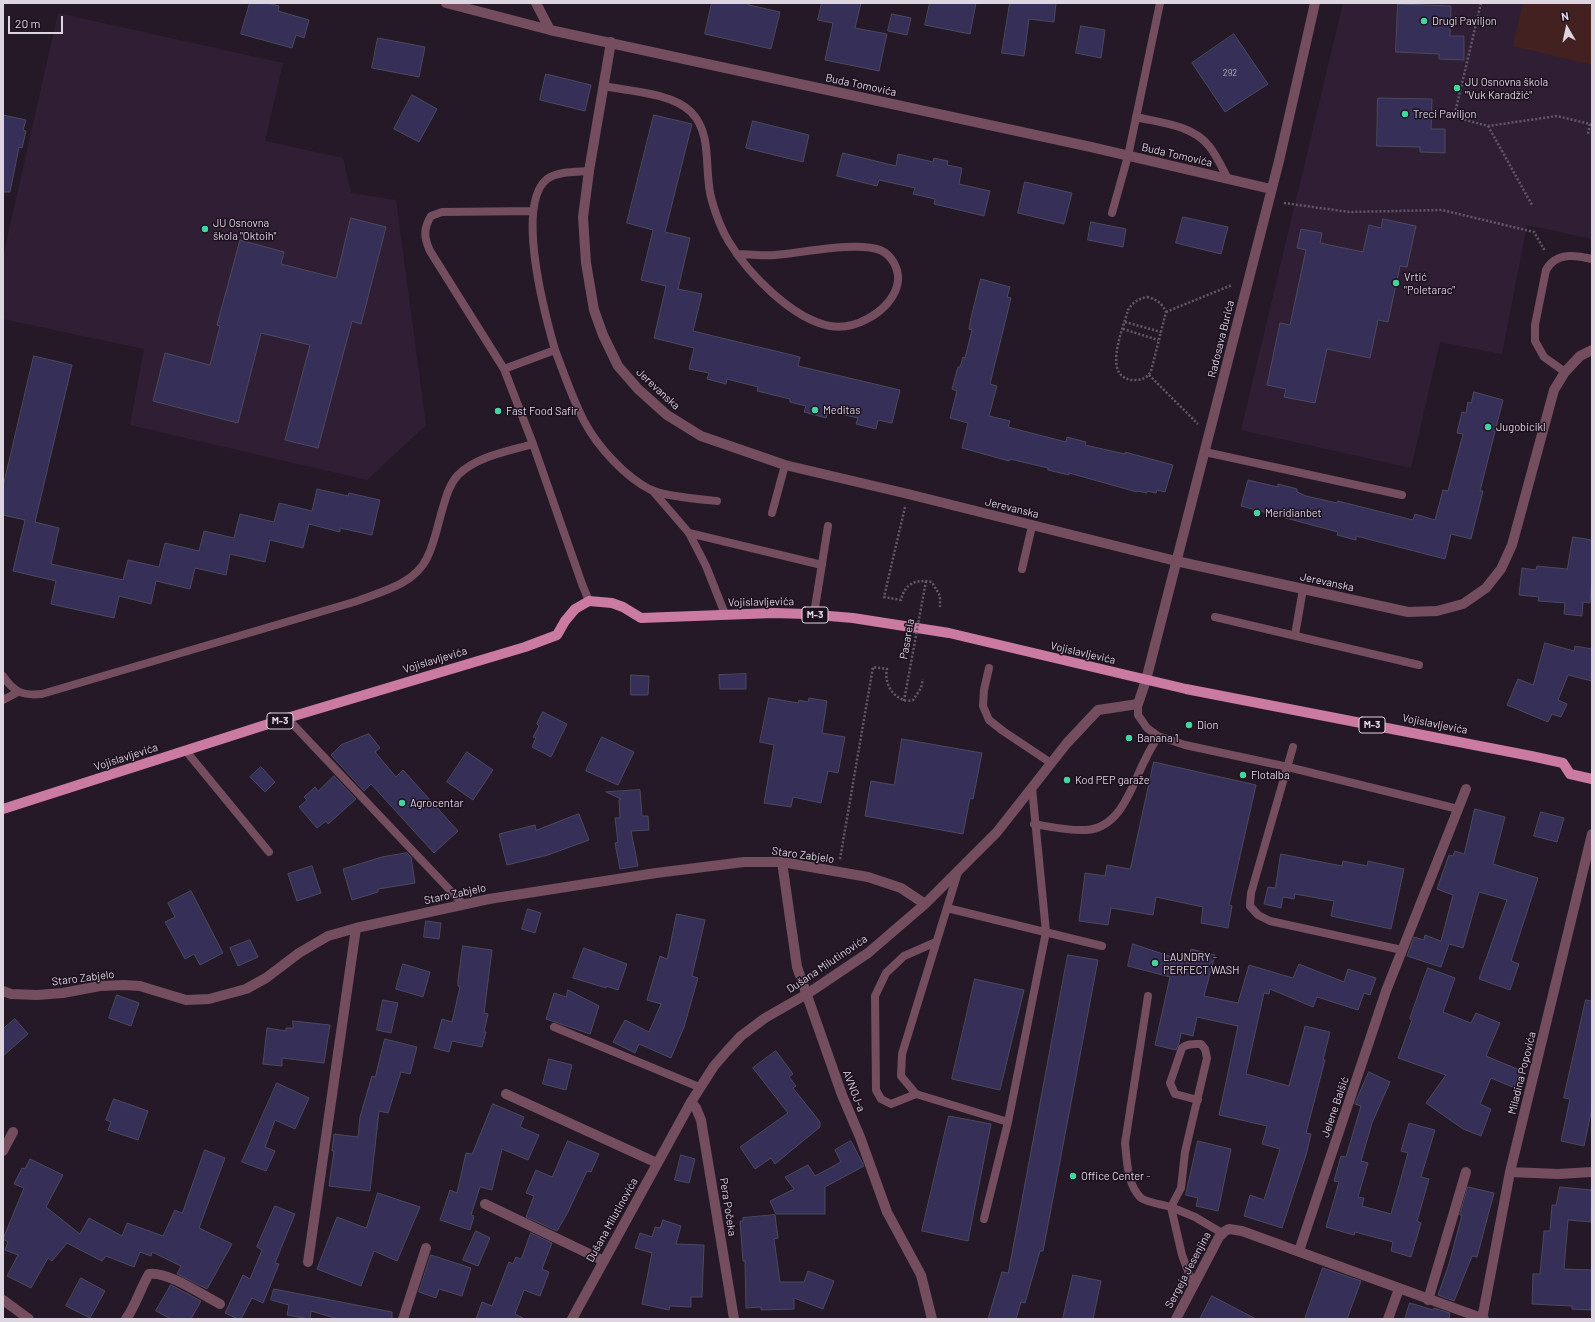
<!DOCTYPE html>
<html>
<head>
<meta charset="utf-8">
<style>
	body { margin:0 }
	#map { position:relative; width:1595px; height:1322px; overflow:hidden; background:#251928; font-family:Barlow,sans-serif }
	canvas { display:block }
	.frame { position:absolute; inset:0; border:4px solid #ddd5e0; pointer-events:none }
	.north { position:absolute; left:1547px; top:8px; width:40px; height:40px; -webkit-text-stroke:3px #1c101f; paint-order:stroke; rotate:351deg; font-size:11px; font-weight:700; line-height:16px; text-align:center; color:#ddd5e0 }
	.north::after { content:''; display:block; margin:auto; width:14px; height:18px; background:#ddd5e0; clip-path:polygon(50% 0,100% 100%,50% 72%,0 100%) }
	.scale { position:absolute; left:8px; top:16px; width:55px; height:18px; box-sizing:border-box; border:2px solid #ddd5e0; border-top:0; padding-left:5px; font-size:12px; line-height:14px; white-space:nowrap; color:#ddd5e0; -webkit-text-stroke:3px #1c101f; paint-order:stroke }
</style>
</head>
<body>
<div id="map">
<canvas width="1595" height="1322"></canvas>
<div class="frame"></div>
<div class="north">N</div>
<div class="scale">20 m</div>
</div>
<script>
const g = document.querySelector('canvas').getContext('2d');
g.lineJoin = 'round';
function fillPath(path, color) {
  g.fillStyle = color;
  g.fill(path, 'evenodd');
}
function strokePath(path, color, width, dash) {
  g.strokeStyle = color;
  g.lineWidth = width;
  g.lineCap = dash ? 'butt' : 'round';
  g.setLineDash(dash || []);
  g.stroke(path);
}
function write(font, color, halo, rows, align = 'center') {
  g.font = font + ' Barlow,sans-serif';
  g.lineWidth = 3;
  g.setLineDash([]);
  g.textBaseline = 'middle';
  g.strokeStyle = halo;
  g.fillStyle = color;
  for (const [text, x, y, turn = 0] of rows) {
    g.save();
    g.translate(x, y);
    g.rotate((+turn || 0) * Math.PI / 180);
    g.textAlign = isNaN(turn) ? turn : align;
    if (halo) g.strokeText(text, 0, 0);
    g.fillText(text, 0, 0);
    g.restore();
  }
}
const built = new Path2D(`
	M1343 3H1592V239L1527 225 1502 354 1440 342 1411 468 1241 430Z
	M58 13 283 63 265 141 343 158 351 193 396 200 426 425 367 480 130 425 144 349 3 319V257Z`);
const green = new Path2D(`
	M1523 3H1592V65L1513 46Z`);
const building = new Path2D(`
	M250 3H268L279 6 278 11 309 20 304 38 296 35 292 48 241 34Z
	M712 3H749V5L780 12 771 49 705 34Z
	M822 3H861L855 28 887 34 879 71 825 60 833 23 818 20Z
	M930 3H976L970 34 925 25Z
	M1010 3H1056L1054 22 1029 19 1024 56 1002 53Z
	M1398 4 1451 6 1450 36H1464V60L1439 59V54L1396 52Z
	M892 14 911 18 907 35 888 31Z
	M1081 26 1105 30 1101 58 1076 53Z
	M1234 34 1268 84 1225 112 1192 63Z
	M378 38 425 47 419 77 372 68Z
	M546 74 591 85 585 111 540 100Z
	M412 95 437 109 419 142 394 129Z
	M1378 98 1432 99 1431 129H1445V153L1420 152V147L1377 146Z
	M3 115 26 120 23 130 26 131 22 148 19 147 10 192H3Z
	M654 115 692 124 665 232 690 238 678 289 702 294 693 331 800 357 798 366 900 390 892 423 878 420 876 429 856 424 858 418 828 411 826 418 804 412 806 406 790 402V399L757 391 758 387 727 379 726 384 707 379 709 373 689 369 694 348 654 338 666 286 641 280 653 230 627 223Z
	M753 121 809 135 803 162 746 148Z
	M843 153 896 166 898 154 933 162 934 158 948 161 947 165 962 168 959 184 990 191 984 216 934 204 935 199 913 194 915 188 879 180 877 186 837 176Z
	M1025 182 1072 193 1064 224 1018 213Z
	M1183 217 1228 227 1221 254 1176 243Z
	M351 218 386 227 361 324 352 321 318 448 285 440 310 345 261 333 238 423 153 401 165 353 210 365 220 326 217 325 240 240 284 252 281 264 336 278Z
	M1383 219 1416 226 1407 267 1400 266 1388 322 1378 320 1370 358 1327 349 1315 403 1284 397 1286 389 1267 385 1280 323 1290 325 1306 250 1297 248 1301 229 1322 233 1320 243 1363 252 1369 225 1381 228Z
	M1091 222 1126 229 1123 247 1088 240Z
	M981 279 1010 287 1007 297 1011 298 990 384 997 386 989 416 1010 421 1008 427 1066 442 1067 437 1086 442 1085 445 1125 454V452L1173 465 1165 492 1157 490 1156 493 1147 491V493L1137 491V492L1069 473V475L1048 470V468L1010 459 1009 461 962 448 968 423 950 418 957 391 952 389 958 367H960L963 357 965 358 972 330 969 329 971 318Z
	M34 356 72 365 35 522 59 528 51 564 123 580 128 560 159 567 165 543 199 551 204 531 234 538 240 514 274 522 279 503 312 511 317 489 348 496 349 493 380 500 372 535 340 528V532L309 524 303 548 270 540 265 562 230 554 226 575 195 568 190 589 156 581 151 604 119 596 114 618 51 604 56 581 13 571 25 520 3 515V487Z
	M1474 392 1503 400 1480 491H1483L1471 539 1451 534 1445 559 1356 536V540L1337 535 1338 532 1241 506 1248 480 1278 487V484L1297 489V492L1306 496 1337 503 1338 501 1413 520 1415 514 1435 520 1443 490 1448 491 1463 434 1457 433 1462 412 1466 413 1468 402 1471 403Z
	M1573 537 1592 540V579L1590 603 1583 602 1582 616 1564 614 1565 603 1538 601 1539 597 1519 595 1522 568 1536 570 1537 566 1567 569Z
	M1545 643 1574 651 1575 646 1592 649V681L1568 675 1558 700 1567 704 1561 717 1552 714 1548 722 1507 705 1518 679 1533 685Z
	M746 674V689H720L719 675Z
	M631 675 649 676 648 695H631Z
	M769 698 798 703 799 700 808 702 809 698 827 701 822 733 845 737 838 773 828 771 821 803 793 797 791 807 764 803 774 745 760 742Z
	M543 712 567 724 551 757 532 747 536 738 533 737 539 726 537 724Z
	M369 734 380 748 375 752 396 777 403 770 458 831 434 853 371 784 364 791 331 755 341 745Z
	M602 737 634 752 618 785 586 771Z
	M902 739 982 753 973 799 970 798 963 834 865 816 871 781 894 785Z
	M467 752 493 770 473 800 447 782Z
	M1154 762 1256 785 1229 905 1232 906 1228 928 1201 923 1203 907 1156 897 1153 915 1111 908 1108 925 1079 921 1085 873 1105 876 1107 865 1130 869Z
	M261 767 275 782 265 792 250 777Z
	M334 776 356 799 328 824 326 821 317 828 299 807 307 800 304 797 315 787 318 791Z
	M640 790 642 816H648L649 830 631 831 638 866 620 869 615 843 618 842 615 818H620L619 800 621 799 606 792Z
	M1475 809 1505 817 1493 864 1538 878 1511 961 1519 964 1510 990 1479 979 1507 900 1479 892 1463 948 1449 944 1441 967 1407 956 1414 937 1424 940 1425 935 1441 941 1453 895 1437 889 1449 855 1453 856 1455 851 1464 854Z
	M1541 812 1564 818 1557 842 1534 836Z
	M579 814 589 840 548 855 507 865 499 834 535 825 536 830Z
	M407 853 411 857 415 883 378 889V892L352 900 343 869 382 857Z
	M1281 854 1342 866 1343 861 1367 866 1368 861 1404 869 1391 929 1331 916 1334 901 1295 894 1294 899 1283 897 1281 908 1264 904 1268 887 1275 888Z
	M312 866 321 893 297 901 288 874Z
	M191 891 223 953 200 965 194 954 185 959 165 922 175 917 168 903Z
	M528 909 541 913 535 933 522 929Z
	M677 914 705 920 692 976 698 978 684 1027 671 1058 639 1044 635 1053 613 1042 625 1020 649 1032 661 1004 647 1000 660 956 667 959Z
	M426 921 441 923 439 939 424 937Z
	M250 940 258 957 238 966 230 948Z
	M1133 944 1187 962 1191 949 1215 955 1204 996 1238 1003 1249 965 1293 978 1299 964 1344 982 1348 969 1376 978 1370 995 1364 993 1358 1010 1317 997 1313 1007 1270 989 1269 994 1264 993 1246 1074 1289 1086 1305 1026 1330 1032 1323 1060H1325L1306 1133 1311 1134 1306 1155 1282 1228 1244 1216 1250 1195 1264 1200 1280 1149 1262 1144 1267 1126 1219 1115 1238 1026 1197 1017 1193 1036 1181 1033 1179 1043 1176 1050 1155 1045 1170 977 1128 966Z
	M463 946 492 950 484 1013 488 1014 484 1032H486L482 1047 452 1041 449 1052 434 1048 442 1019 452 1022 460 987 458 986V980Z
	M584 948 627 964 618 990 606 986V988L573 978Z
	M1068 955 1098 960 1043 1251H1040L1025 1303 1021 1302 1016 1319H988L1002 1272 1008 1273Z
	M403 964 430 972 423 997 396 989Z
	M1428 968 1455 978 1443 1012 1471 1023 1476 1013 1500 1023 1486 1056 1522 1071 1515 1088 1491 1078 1480 1104 1491 1109 1481 1136 1463 1129 1426 1103 1446 1075 1398 1058 1412 1020 1410 1019Z
	M975 979 1024 990 1000 1090 952 1079Z
	M568 990 599 1006 590 1034 546 1019 554 993 566 997Z
	M117 995 139 1003 131 1026 109 1018Z
	M383 1000 398 1003 391 1033 377 1030Z
	M1586 1000 1592 1001V1108L1584 1146 1561 1141 1570 1099 1564 1098Z
	M15 1019 28 1034 3 1056V1029Z
	M293 1021 330 1025 324 1063 282 1058V1066L263 1064 267 1028 286 1031V1028H293Z
	M385 1039 417 1047 410 1074 401 1072 388 1113 379 1111 370 1191 329 1186 334 1151H332L334 1134 358 1137 360 1117 372 1076 375 1077Z
	M776 1051 793 1074 789 1077 796 1086 793 1088 820 1122V1127L775 1164 771 1158 755 1169 740 1147 788 1113 753 1068Z
	M549 1059 572 1065 566 1090 543 1084Z
	M1369 1072 1390 1082 1372 1123 1361 1161 1368 1163 1358 1197 1364 1198 1362 1206 1391 1214 1408 1153 1401 1151 1409 1123 1435 1130 1421 1177 1429 1179 1417 1221 1421 1223 1411 1257 1391 1251 1393 1242 1355 1232 1354 1235 1326 1227 1339 1182 1334 1181 1341 1156 1346 1157 1361 1106 1355 1104Z
	M277 1083 309 1098 295 1129 275 1120 265 1147 275 1151 266 1171 242 1162Z
	M114 1099 148 1111 138 1140 108 1130 111 1122 106 1120Z
	M493 1104 524 1117 520 1127 539 1135 528 1160 502 1149 492 1190 480 1187 471 1215 474 1216 470 1230 440 1220 450 1190 457 1193 466 1153 472 1154Z
	M949 1116 991 1124 968 1241 922 1231Z
	M568 1141 599 1154 591 1172 587 1171 568 1212 557 1231 526 1217 534 1196 526 1193 536 1170 552 1177Z
	M851 1141 864 1166 825 1187V1214H776L770 1201 794 1189 785 1177 808 1165 815 1176 841 1162 835 1150Z
	M1198 1141 1231 1149 1218 1211 1196 1206 1198 1198 1186 1195Z
	M205 1150 225 1158 199 1228 232 1244 207 1289 177 1274 181 1266 152 1252 151 1256 140 1252 134 1267 106 1256 102 1261 67 1243 52 1261 48 1258 31 1288 7 1276 18 1255 5 1250 8 1242 3 1239 24 1188 14 1184 22 1168 25 1169 30 1159 63 1175 46 1207 80 1234 89 1218 122 1236 127 1223 163 1236 175 1210 182 1213Z
	M681 1155 695 1159 689 1183 675 1180Z
	M1468 1187 1494 1193 1477 1257 1472 1256 1454 1301 1438 1295 1449 1264 1462 1215H1460Z
	M1560 1187 1592 1190 1591 1222 1568 1220 1564 1269 1592 1270V1310L1572 1309V1306L1532 1304 1533 1274H1540L1544 1231H1550L1552 1205H1556Z
	M378 1193 420 1207 397 1261 374 1251 361 1286 317 1269 337 1217 366 1228Z
	M275 1206 295 1214 275 1263 279 1264 263 1303 252 1298 241 1319H238L225 1313 243 1275 250 1279 262 1250 257 1247Z
	M775 1215 778 1238 774 1239 780 1282H804L808 1271 834 1281 823 1309 794 1298V1309L761 1310V1307L746 1308 745 1261H743L740 1221H743V1218Z
	M663 1220 681 1226 676 1244 704 1245 702 1297H691V1307L670 1306 669 1310 642 1304 652 1253 635 1248 640 1233 652 1237 655 1227 660 1228Z
	M476 1231 490 1238 478 1266 463 1260Z
	M531 1233 552 1243 542 1269 549 1272 540 1296 524 1290 515 1314 523 1318V1319H476L482 1302 492 1306 509 1262 513 1264 516 1257 521 1259Z
	M431 1255 471 1268 462 1296 439 1289 436 1298 419 1292Z
	M1323 1268 1361 1281 1347 1319H1305Z
	M1073 1275 1101 1281 1093 1319H1063Z
	M81 1278 105 1291 90 1318 66 1306Z
	M171 1285 201 1301 191 1319H171L156 1311Z
	M274 1289 392 1312V1319H338L311 1311 310 1319 287 1315 289 1305 271 1300Z
	M1212 1296 1256 1319H1200Z
	M1410 1303 1433 1310 1434 1308 1450 1313 1449 1319H1405Z`);
const path = new Path2D(`
	M1481 3 1454 117 1488 126 1557 116 1590 124 1588 134
	M1488 126 1532 205
	M1284 203 1349 212 1442 210 1534 232 1545 251
	M1147 297C1156 299 1162 303 1166 312L1151 371C1148 377 1142 380 1136 380 1100 381 1123 329 1128 310 1133 302 1138 299 1147 297Z
	M1166 312 1232 285
	M1125 322 1161 332
	M1123 329 1158 340
	M1149 375 1198 424
	M905 507 884 597 901 600C905 583 916 579 932 582L940 596V607
	M840 859 873 667 887 669C884 681 891 696 904 700 906 701 910 701 913 700L921 688 923 679`);
const lane = new Path2D(`
	M603 86C629 91 672 93 691 112 714 135 703 173 712 201 716 215 721 229 729 242 748 273 792 319 830 326 842 328 856 325 867 319 881 312 896 298 898 281 899 269 892 255 880 250 857 241 802 253 775 255 763 256 750 254 737 254
	M1136 117C1161 123 1192 125 1209 146 1217 156 1222 168 1228 179
	M533 211 442 212 431 216C423 229 424 238 430 251L504 369 533 444 582 584 589 601
	M1112 213 1128 156 1160 3
	M555 350C564 373 572 398 584 421 597 446 625 477 651 490 667 497 699 499 717 501
	M504 369 555 350C545 315 515 205 547 179 558 171 577 172 589 171
	M1565 372 1544 357 1535 341V325L1546 270C1556 252 1575 255 1592 259
	M1205 452 1402 495
	M652 490 689 533 706 566 725 614
	M772 513 785 465
	M689 533 822 565
	M1022 569 1032 526
	M814 614 828 526
	M1215 617 1419 665
	M1295 635 1303 589
	M989 668 984 690 983 706 989 720 1003 731 1051 763
	M3 676C14 692 22 696 42 694L354 602C380 592 414 585 427 558 434 544 437 529 441 514 445 501 448 486 458 475 477 456 509 451 533 444
	M3 700 18 692
	M1138 704V715L1147 728 1158 736 1185 745 1288 767 1458 809
	M287 718 464 905
	M1293 747 1251 893 1250 906 1258 915 1270 921 1402 950
	M186 751 269 852
	M1034 824C1051 827 1069 831 1086 830 1122 828 1132 784 1146 758 1149 751 1154 744 1158 736
	M958 872 902 1054 901 1076 916 1094 1008 1122
	M947 908 1102 946
	M1148 996 1125 1143C1127 1160 1127 1185 1141 1198 1146 1202 1164 1205 1171 1207L1182 1255 1193 1284
	M554 1027 699 1087
	M916 1094 891 1104 881 1099 876 1090 875 996 886 973 904 956 936 942
	M1198 1100 1175 1094 1170 1083 1182 1048C1187 1043 1194 1044 1201 1044L1205 1049 1207 1058 1185 1152 1181 1188 1171 1207 1195 1217 1222 1233
	M984 1219 1008 1122 1046 932 1032 788`);
const street = new Path2D(`
	M446 3 550 30 1091 147 1271 189
	M536 3 550 30
	M611 42 589 171 583 217 586 263 594 310 603 335 618 366 638 389 667 415 701 436 785 465 908 494 1176 561 1408 612 1437 611 1463 604 1486 588 1501 569 1512 545 1554 390 1565 372 1580 356 1592 350
	M782 862 797 967 842 1095 860 1137 887 1212 921 1275 932 1319
	M3 991 11 994 37 995 63 993 100 986 124 985 140 986 186 1000 209 999 246 989 266 978 299 953 328 936 356 928 489 899 656 873 744 862H782L868 877 901 888 925 904
	M506 1094 657 1163
	M691 1102 696 1108 701 1120 734 1319
	M3 1151 13 1132
	M1510 1172 1558 1174 1592 1172
	M485 1204 604 1261
	M1299 1251 1386 991 1466 789
	M308 1262 356 928
	M3 1300 29 1319
	M1428 1300 1466 1172
	M126 1319C136 1305 140 1289 149 1274 168 1271 202 1295 220 1304
	M403 1319 426 1248
	M572 1319 691 1102 714 1066 727 1051 741 1036 765 1018 807 994 868 953 925 904 997 832 1067 743 1098 710 1138 704 1146 680 1279 161 1315 3
	M1176 1319 1219 1237 1225 1231 1229 1229 1242 1231 1484 1319
	M1388 1319 1399 1289
	M1482 1319 1510 1172 1592 834`);
const primary = new Path2D(`
	M3 809 287 718 525 647 557 635 565 621 575 609 589 601 612 603 623 607 641 618 774 613 806 614 853 618 949 633 1186 689 1531 756 1563 763 1570 774 1592 779`);
const pathBridge = new Path2D(`
	M904 701 926 581`);
const markers = [
	[1424,21,4,"#46d49e"],
	[1457,88,4,"#46d49e"],
	[1405,114,4,"#46d49e"],
	[205,229,4,"#46d49e"],
	[1396,283,4,"#46d49e"],
	[815,410,4,"#46d49e"],
	[498,411,4,"#46d49e"],
	[1488,427,4,"#46d49e"],
	[1257,513,4,"#46d49e"],
	[1189,725,4,"#46d49e"],
	[1129,738,4,"#46d49e"],
	[1243,775,4,"#46d49e"],
	[1067,780,4,"#46d49e"],
	[402,803,4,"#46d49e"],
	[1155,963,4,"#46d49e"],
	[1073,1176,4,"#46d49e"]
];
const numberNames = [
	["292",1230,73]
];
const shields = [
	[815,615,26],
	[280,721,26],
	[1372,725,26]
];
const shieldNames = [
	["M-3",815,615],
	["M-3",280,721],
	["M-3",1372,725]
];
const poiNames = [
	["Drugi Paviljon",1432,21],
	["JU Osnovna škola",1465,82],
	["\"Vuk Karadžić\"",1465,95],
	["Treci Paviljon",1413,114],
	["JU Osnovna",213,223],
	["škola \"Oktoih\"",213,236],
	["Vrtić",1404,277],
	["\"Poletarac\"",1404,290],
	["Meditas",823,410],
	["Fast Food Safir",506,411],
	["Jugobicikl",1496,427],
	["Meridianbet",1265,513],
	["Dion",1197,725],
	["Banana 1",1137,738],
	["Flotalba",1251,775],
	["Kod PEP garaže",1075,780],
	["Agrocentar",410,803],
	["LAUNDRY -",1163,957],
	["PERFECT WASH",1163,970],
	["Office Center -",1081,1176]
];
const streetNames = [
	["Buda Tomovića",861,85,12],
	["Buda Tomovića",1177,155,13],
	["Radosava Burića",1221,339,-76],
	["Jerevanska",658,389,43],
	["Jerevanska",1012,508,14],
	["Jerevanska",1327,582,12],
	["Vojislavljevića",761,602,-1],
	["Pasarela",907,639,-80],
	["Vojislavljevića",1083,653,13],
	["Vojislavljevića",435,660,-17],
	["Vojislavljevića",1435,724,11],
	["Vojislavljevića",126,757,-18],
	["Staro Zabjelo",803,855,8],
	["Staro Zabjelo",455,894,-12],
	["Dušana Milutinovića",827,964,-34],
	["Staro Zabjelo",83,978,-7],
	["Miladina Popovića",1522,1073,-76],
	["AVNOJ-a",854,1091,69],
	["Jelene Balšić",1335,1107,-71],
	["Pera Počeka",728,1207,81],
	["Dušana Milutinovića",612,1220,-61],
	["Sergeja Jesenjina",1188,1270,-62]
];
fillPath(built, '#301f34');
fillPath(green, '#422120');
fillPath(building, '#363059');
strokePath(building, '#4b495e', 1);
strokePath(path, '#645a67', 2.5, [2, 2]);
strokePath(lane, '#744d5f', 8);
strokePath(street, '#744d5f', 10);
strokePath(primary, '#cb7aa1', 10);
strokePath(pathBridge, '#645a67', 2.5, [2, 2]);
for (const [x, y, r, color] of markers) {
  const dot = new Path2D();
  dot.arc(x, y, r, 0, 2 * Math.PI);
  g.fillStyle = color;
  g.fill(dot);
  strokePath(dot, '#1c101f', 1.5);
}
write('9px', '#b3acbe', null, numberNames);
for (const [x, y, w] of shields) {
  const box = new Path2D();
  box.roundRect(x - w / 2, y - 8, w, 16, 3);
  g.fillStyle = '#1c101f';
  g.fill(box);
  strokePath(box, '#ddd5e0', 1);
}
write('bold 10px', '#ddd5e0', null, shieldNames);
write('11px', '#ddd5e0', '#1c101f', poiNames, 'left');
write('11px', '#ddd5e0', '#1c101f', streetNames);
</script>
</body>
</html>
